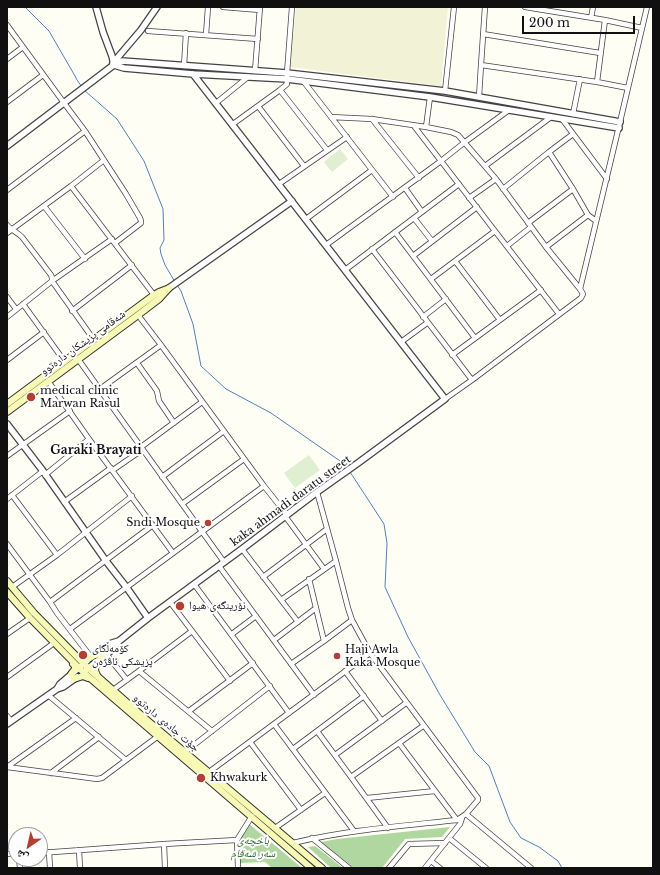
<!DOCTYPE html>
<html>
<head>
<meta charset="utf-8">
<style>
	body { margin:0 }
	#map { position:relative; width:660px; height:875px; overflow:hidden; background:#fefef5; font-family:"Libre Baskerville","Noto Naskh Arabic",serif }
	canvas { display:block }
	.frame { position:absolute; inset:0; border:8px solid #101010; pointer-events:none }
	.north { position:absolute; left:8px; top:827px; width:40px; height:40px; box-sizing:border-box; background:#fff; border:1px solid #9f9f9f; border-radius:50%; rotate:214deg; font-size:11px; font-weight:700; line-height:16px; text-align:center; color:#101010 }
	.north::after { content:''; display:block; margin:auto; width:14px; height:18px; background:#b73d31; clip-path:polygon(50% 0,100% 100%,50% 72%,0 100%) }
	.scale { position:absolute; left:522px; top:16px; width:113px; height:18px; box-sizing:border-box; border:2px solid #101010; border-top:0; padding-left:5px; font-size:12px; line-height:14px; white-space:nowrap; color:#101010; -webkit-text-stroke:3px #fff; paint-order:stroke }
</style>
</head>
<body>
<div id="map">
<canvas width="660" height="875"></canvas>
<div class="frame"></div>
<div class="north">ش</div>
<div class="scale">200 m</div>
</div>
<script>
const g = document.querySelector('canvas').getContext('2d');
g.lineJoin = 'round';
function fillPath(path, color) {
  g.fillStyle = color;
  g.fill(path, 'evenodd');
}
function strokePath(path, color, width, dash) {
  g.strokeStyle = color;
  g.lineWidth = width;
  g.lineCap = dash ? 'butt' : 'round';
  g.setLineDash(dash || []);
  g.stroke(path);
}
function write(font, color, halo, rows, align = 'center') {
  g.font = font + ' "Libre Baskerville","Noto Naskh Arabic",serif';
  g.lineWidth = 4;
  g.setLineDash([]);
  g.textBaseline = 'middle';
  g.strokeStyle = halo;
  g.fillStyle = color;
  for (const [text, x, y, turn = 0] of rows) {
    g.save();
    g.translate(x, y);
    g.rotate((+turn || 0) * Math.PI / 180);
    g.textAlign = isNaN(turn) ? turn : align;
    if (halo) g.strokeText(text, 0, 0);
    g.fillText(text, 0, 0);
    g.restore();
  }
}
const farmland = new Path2D(`
	M296 7H448L441 86 290 67Z`);
const forest = new Path2D(`
	M248 823 302 868H272L265 862 240 863 238 843Z
	M450 827 442 837 405 839 382 868H354L321 842 337 839Z
	M315 846 343 868H331L308 847Z`);
const pitch = new Path2D(`
	M340 149 348 159 332 172 324 162Z
	M309 455 320 470 295 488 284 473Z`);
const stream = new Path2D(`
	M25 7 49 31 75 76 77 80 82 87
	M84 90 117 119 144 161 163 209 164 240 160 248 161 254 165 265 175 282
	M177 285 181 291 193 324 201 366 226 389 271 413 343 463 347 468
	M350 472 384 524 387 543 385 587 408 637 440 695 475 752 489 766 510 822 521 838 539 847 558 861 562 868`);
const minor = new Path2D(`
	M223 7 260 10
	M525 7 605 20 642 28
	M591 18 593 7
	M7 25 64 103 85 131 126 194 140 218 141 221V223L115 243
	M148 31 258 39
	M483 34 600 53
	M206 35 208 7
	M7 59 23 47
	M481 65 597 82 628 88
	M184 66 186 33
	M255 71 260 7
	M304 82 393 197
	M597 82 605 20
	M280 90 327 150
	M445 91 454 7
	M479 97 481 65 485 7
	M7 102 43 75
	M216 103 248 77
	M258 106 304 166
	M573 114 580 79
	M331 117 372 119 426 127 451 132 458 135 496 179 546 247 580 289 583 294 581 298 472 380 445 399
	M372 119 419 178
	M562 119 607 179
	M233 124 280 90 287 84V73L292 7
	M414 126 559 314
	M426 127 430 97
	M549 152 573 189 588 215 596 221
	M485 166 551 117
	M279 184 347 137
	M71 186 154 295
	M405 188 422 212
	M503 189 549 152 573 134
	M7 190 85 131
	M469 198 496 179
	M44 206 85 259
	M414 218 432 241
	M306 219 372 170
	M528 223 573 189
	M7 225C11 230 17 232 22 237L51 275 52 278V281L94 340
	M395 232 475 338
	M7 233 71 186 104 160
	M326 245 441 161 465 142 509 110
	M507 246 531 227
	M546 247 588 215
	M372 249 472 380
	M413 256 477 207
	M455 261 500 320
	M345 270 459 184
	M431 279 495 231
	M580 289 620 122 647 7
	M7 297 16 309
	M23 304 65 362
	M72 311 132 265
	M138 315 161 345 264 486 287 515
	M7 317 52 281 112 239
	M423 317 446 299
	M401 342 427 323
	M452 355 541 290
	M78 359 141 447 224 562
	M7 360 44 332
	M137 363 157 391 159 401 174 423
	M48 381 89 439 173 553
	M100 389 161 345
	M141 447 202 402
	M7 456 70 411
	M113 470 142 450
	M45 475 89 439
	M162 477 224 431
	M12 495 57 555
	M7 499 43 471
	M64 502 111 468
	M182 504 244 459
	M285 516 324 569
	M7 544 50 602 57 613 91 657
	M242 549 298 622
	M219 566 314 695
	M263 577 327 529
	M309 579 324 641
	M194 584 289 713
	M12 587 57 555 132 496
	M281 600 336 561
	M50 602 153 525
	M170 602 230 681
	M70 629 264 486
	M7 634 30 618
	M232 634 256 616
	M274 640 316 608
	M106 654 127 680
	M291 664 324 641 352 620
	M139 671 212 731
	M345 671 382 721
	M7 677 54 643
	M113 690 139 671 192 631
	M48 695 126 760
	M189 711 253 663
	M7 716 11 721
	M274 724 354 831
	M317 731 351 777 388 828
	M250 742 301 810
	M399 743 457 820
	M293 749 364 696
	M185 752 270 686
	M335 755 406 703
	M7 767 97 779 102 778 157 737
	M7 767 76 718
	M209 772 370 653
	M51 773 99 737
	M351 777 423 726
	M367 798 435 791
	M466 814 531 868
	M275 828 325 793
	M312 838 349 868
	M449 838 486 868
	M293 843C347 830 402 826 457 820L466 814 478 800V798L370 653 352 620 348 608 336 561 317 492
	M164 844 165 868
	M79 850 80 868
	M49 852 50 868
	M40 853 164 844 237 840
	M7 854H16
	M19 859 20 868
	M431 861 440 868
	M238 868 237 840 252 816
	M389 868 409 844 445 843
	M425 868 460 824 462 818`);
const tertiary = new Path2D(`
	M96 7 103 32 112 56 114 65
	M113 63 141 30 157 7
	M114 65 124 68 193 74 287 79 430 97 619 128
	M7 146 115 64 122 61 287 73 445 91 620 122
	M169 288 292 201
	M7 424 43 471 106 561 127 588 148 618
	M96 655 109 644 119 641
	M86 670 113 649 119 641 148 618 242 549 317 492 358 463 445 399 193 74
	M57 689 63 687 77 677
	M7 724 57 689 60 684 87 661`);
const secondary = new Path2D(`
	M7 404 154 295 159 292 167 289
	M7 412 138 315 159 299 169 288
	M7 581 34 613 88 668 148 721 322 868
	M7 592 30 618 83 672 311 868
	M79 657C88 663 90 657 98 653
	M71 674 75 669V666L73 664
	M97 675C92 668 97 663 102 657
	M74 679 83 676 88 678`);
const markers = [
	[31,397,5,"#b73d31"],
	[208,523,4,"#b73d31"],
	[180,606,5,"#b73d31"],
	[83,655,5,"#b73d31"],
	[337,656,4,"#b73d31"],
	[201,778,5,"#b73d31"]
];
const streetNames = [
	["شەقامی پزیشکان دارەتوو",83,343,-36],
	["kaka ahmadi daratu street",291,501,-36],
	["جۆت جادەی دارەتوو",166,723,40]
];
const poiNames = [
	["medical clinic",40,391],
	["Marwan Rasul",40,404],
	["Sndi Mosque",200,523,"right"],
	["نۆرینگەی هیوا",189,606],
	["کۆمەڵگای",92,649],
	["پزیشکی ئاڤژەن",92,662],
	["Haji Awla",345,650],
	["Kaka Mosque",345,663],
	["Khwakurk",210,778]
];
const parkNames = [
	["باخچەی",253,841],
	["سەر شەقام",253,854]
];
const neighbourhoodNames = [
	["Garaki Brayati",96,451]
];
fillPath(farmland, '#f2f3d6');
fillPath(forest, '#b1d7a0');
fillPath(pitch, '#e0efd1');
strokePath(stream, '#4982c4', 1);
strokePath(minor, '#434343', 6);
strokePath(tertiary, '#434343', 8);
strokePath(secondary, '#323232', 8);
strokePath(minor, '#fff', 4.5);
strokePath(tertiary, '#fff', 5.5);
strokePath(secondary, '#f7f9b5', 6);
for (const [x, y, r, color] of markers) {
  const dot = new Path2D();
  dot.arc(x, y, r, 0, 2 * Math.PI);
  g.fillStyle = color;
  g.fill(dot);
  strokePath(dot, '#fff', 1.5);
}
write('11px', '#101010', '#fff', streetNames);
write('11px', '#101010', '#fff', poiNames, 'left');
write('italic 11px', '#296424', '#fff', parkNames);
write('bold 12px', '#101010', '#fff', neighbourhoodNames);
</script>
</body>
</html>
